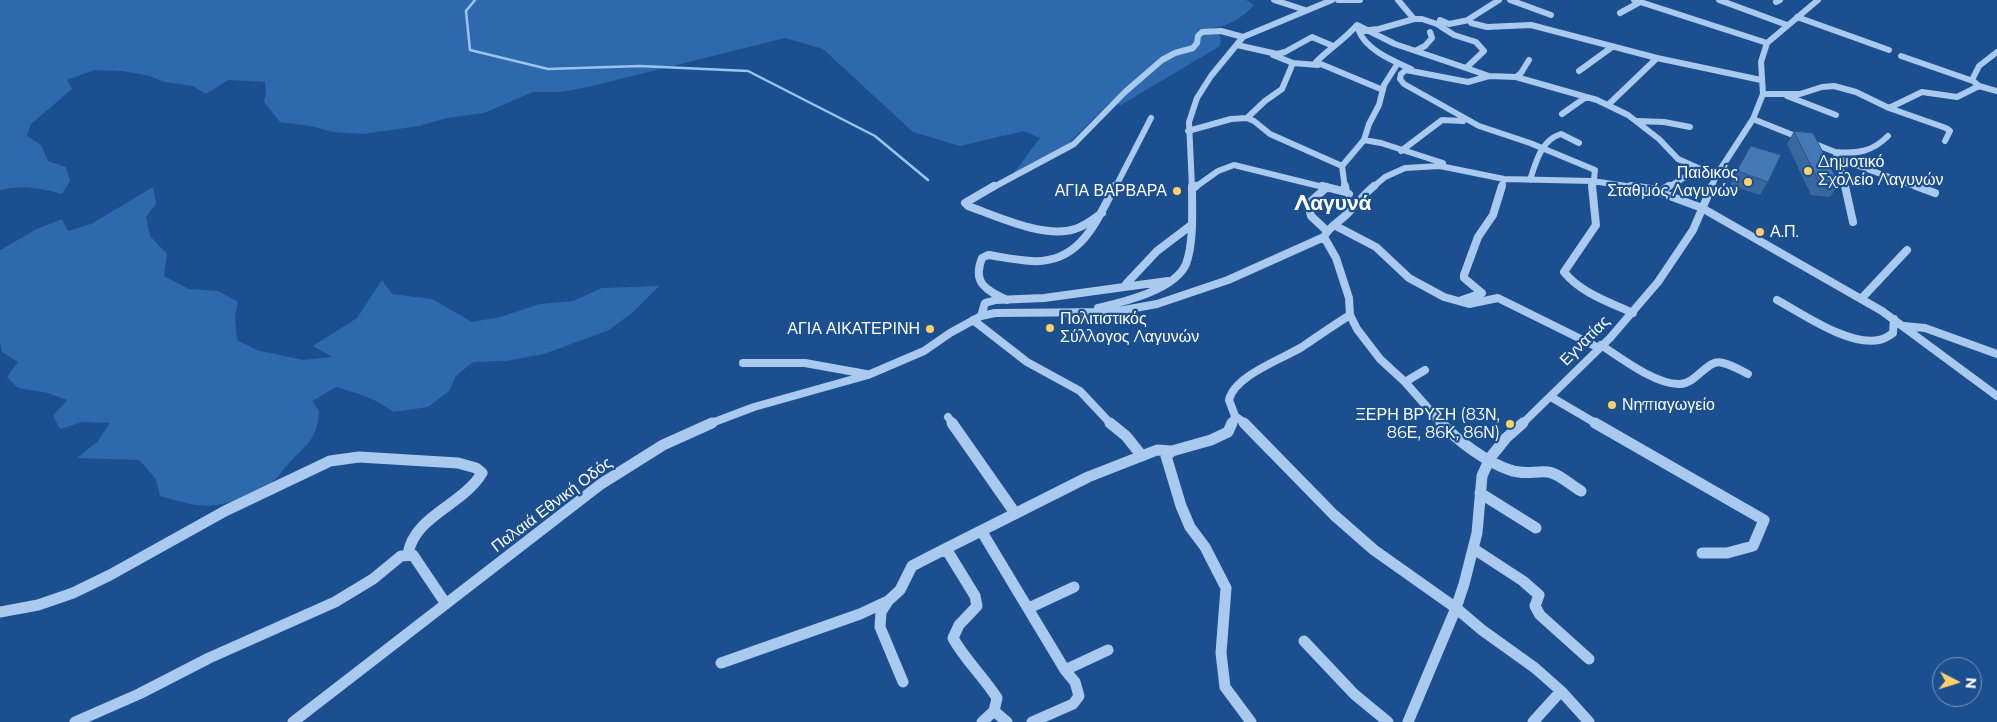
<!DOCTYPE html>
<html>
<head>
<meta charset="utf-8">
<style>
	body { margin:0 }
	#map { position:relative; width:1997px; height:722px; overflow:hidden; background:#1b4f8f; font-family:Montserrat,sans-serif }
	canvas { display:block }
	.north { position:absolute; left:1932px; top:657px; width:50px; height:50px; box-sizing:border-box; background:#1b4f8f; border:1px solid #7695bc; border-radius:50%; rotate:95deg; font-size:14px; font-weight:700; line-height:20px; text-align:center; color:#fff }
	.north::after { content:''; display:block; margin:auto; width:18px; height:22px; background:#ffd166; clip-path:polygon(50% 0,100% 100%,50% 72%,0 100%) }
</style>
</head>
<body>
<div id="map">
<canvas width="1997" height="722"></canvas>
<div class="north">N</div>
</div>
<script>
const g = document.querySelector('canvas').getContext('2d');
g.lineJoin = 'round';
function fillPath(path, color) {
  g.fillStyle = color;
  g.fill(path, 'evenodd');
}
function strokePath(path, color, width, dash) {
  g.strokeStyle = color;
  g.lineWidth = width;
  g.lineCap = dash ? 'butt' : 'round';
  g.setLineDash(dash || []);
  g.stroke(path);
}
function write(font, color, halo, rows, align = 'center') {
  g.font = font + ' Montserrat,sans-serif';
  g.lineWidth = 4.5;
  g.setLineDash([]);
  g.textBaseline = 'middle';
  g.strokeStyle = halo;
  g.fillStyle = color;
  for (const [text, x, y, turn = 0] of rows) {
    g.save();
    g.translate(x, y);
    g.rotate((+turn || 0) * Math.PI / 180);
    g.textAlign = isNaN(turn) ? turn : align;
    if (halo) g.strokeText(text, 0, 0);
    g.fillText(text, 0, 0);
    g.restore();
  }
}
const green = new Path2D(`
	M0 0H1246L1254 5C1242 18 1229 26 1212 28L1221 37 1220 46 1121 105 1109 103 1069 143 1010 178 1040 138 1024 131 960 146 913 132 823 49 785 38 592 86 562 92H533L484 113 447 118 419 126 363 134 333 132 310 126 280 122 264 102 266 93 265 82 228 80 206 94 193 86 164 82 150 76 123 71 94 70 67 80 72 89 31 124 27 136 41 145 48 161 66 167 70 181 62 194C41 188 22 185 0 190Z
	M153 187 156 204 146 217 150 236 167 254 164 276 189 289 218 291 238 302 235 316 237 340 257 350 303 360 332 357 313 346 357 318 382 280 392 294 432 299 472 322 500 317 540 304 573 301 602 288 659 286 633 312 609 330 544 354 506 361 473 362 456 376 449 391 428 407 393 412C375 398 357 393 336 387L312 401 319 411C317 440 308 443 290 462 283 469 277 479 270 485 265 490 255 492 249 495 211 511 198 507 160 496L156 479 139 460 77 458 97 442 110 423 82 422 60 429 53 416 67 400 48 393 18 388 7 377 18 362 2 352 0 342V250L37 229 62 219 68 231 91 224Z`);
const stream = new Path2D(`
	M475 0 466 11 470 50 548 69 640 66 748 71 875 136 928 180`);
const minorFar2 = new Path2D(`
	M1274 0 1305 10
	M1338 0H1360
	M1398 0 1414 19
	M1499 0 1469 19 1471 23 1487 27 1531 25 1657 58 1609 104
	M1510 0 1551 15
	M1634 0 1767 43
	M1719 0 1787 25
	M1776 2 1780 0
	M1620 13 1640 2
	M1797 17 1889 50
	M1440 20 1449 24 1469 20
	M1237 45 1277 54 1285 52 1312 37 1333 46
	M1417 50 1425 46 1432 38 1430 32
	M1997 52 1979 66 1972 80 1979 86 1997 91
	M1273 55 1293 63 1318 65
	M1901 56 1973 81
	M1657 58 1761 80
	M1411 69C1394 61 1366 50 1359 31L1379 29 1414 19H1422L1437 24 1454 35 1476 42 1484 51 1466 68 1489 76
	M1579 71 1612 47
	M1516 77 1521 73 1529 60
	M1383 90 1316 62C1329 49 1345 39 1357 25L1395 44 1466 68
	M1763 94H1800L1822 87 1834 86 1856 92 1889 108 1922 92 1957 97 1979 86
	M1787 96 1836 115
	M1889 108 1946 128 1950 131 1945 141
	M1562 114 1586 97
	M1247 118 1254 121 1270 134 1342 166 1364 140 1381 143 1443 163
	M1753 119 1835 152 1839 159 1920 188
	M1637 121 1664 122 1690 127
	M1188 131 1231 119 1247 118 1265 101 1282 89 1293 63
	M1364 140 1369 124 1379 105 1384 85 1398 63
	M1401 151 1442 120 1463 121
	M1835 152C1857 154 1872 152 1888 136
	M1839 159 1845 188
	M1342 166 1345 188
	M1530 180C1536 162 1541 140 1561 134L1579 143
	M992 188 1074 144 1125 92 1162 60 1175 53 1193 48 1197 43 1198 36 1202 32 1221 31 1243 37
	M1115 188 1151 118
	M1192 188 1189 122 1197 98 1211 76 1243 37 1332 0
	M1194 188 1218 171 1234 165 1327 188
	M1372 188 1385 177 1405 168 1440 166 1504 179 1592 181 1640 188
	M1501 188 1504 179
	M1593 188 1595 170 1530 143 1479 126 1404 84 1400 79 1401 74 1406 70 1468 82 1489 76 1516 77 1597 100 1628 115 1659 139 1678 159 1716 176
	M1667 188 1698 169
	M1711 188 1716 176 1753 119 1763 94 1761 62 1767 43 1818 0`);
const minorFar1 = new Path2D(`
	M994 186 965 203 968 206C996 216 1045 239 1075 229 1085 226 1093 219 1102 213
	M1322 186 1346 192
	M1345 186 1346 192 1349 194
	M1592 186 1596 225 1564 272C1581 293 1609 302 1633 313
	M1631 186 1651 189 1702 208 1882 311 1997 396
	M1845 186 1853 222
	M1916 186 1935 193
	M1327 187 1308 204 1311 216 1327 231
	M1192 189 1196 186
	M1661 191 1669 186
	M1334 225 1376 247 1409 278 1444 297 1469 304 1498 298 1599 348
	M1324 237 1336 258 1349 298 1350 315 1357 329 1380 359 1405 382 1442 424
	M1126 284 1157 251 1190 226
	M1861 299 1907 250
	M1007 300C986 290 972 283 982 258L988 255C1002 257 1016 260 1031 261 1080 264 1096 222 1115 186
	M1777 300C1803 314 1848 346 1879 340 1884 339 1889 336 1893 333L1894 319
	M1459 301 1482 293 1464 278V275L1478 237 1493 215 1502 186
	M1098 308C1123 302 1175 290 1186 264 1194 243 1192 208 1192 186
	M981 316 985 303 996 300 1044 298 1168 281
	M973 320 1027 362 1080 391 1111 424
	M1904 326 1925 328 1997 354
	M1601 345C1621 358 1656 385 1680 384 1698 383 1707 358 1723 363 1732 365 1740 370 1748 374
	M743 363H805L866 374
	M1405 382 1425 370
	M1551 397 1597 424
	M1235 416 1246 424
	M948 417 953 424
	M709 424 754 407 868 375 924 351 950 333 981 316 995 313 1113 312 1157 304 1228 280 1324 237C1329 226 1341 221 1349 212 1358 203 1364 194 1374 186
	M1232 424 1235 416 1229 400C1234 376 1282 359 1302 347 1318 336 1334 325 1350 315
	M1522 424 1610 338 1658 282 1693 230 1712 186`);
const minor = new Path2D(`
	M952 423 1015 513
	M1110 423 1126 436 1142 456
	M1244 423 1334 515 1374 550 1456 608 1482 630 1535 668 1561 691 1589 722
	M1441 423C1458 441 1486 462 1510 470 1523 475 1534 471 1548 472 1558 473 1572 486 1581 491
	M1595 423 1764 520 1753 546 1727 553H1702
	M1172 451 1166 456 1181 506 1190 527 1205 547 1226 588 1221 653 1225 687 1251 722
	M1480 493 1536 528
	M982 532 1065 670 1075 682 1079 696 1073 704 1032 722
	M1474 549 1523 581 1539 595 1535 606 1540 615 1589 659
	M888 601 881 612 880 627 903 682
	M1029 608 1074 587
	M0 612 38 605 73 593 110 575 225 511 330 461 359 457 458 463 476 468 482 473C462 506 414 516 408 554
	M1304 641 1354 694 1388 722
	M721 663 860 614 888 601 900 590 912 566 943 550
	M1065 670 1108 650
	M994 711 1007 722
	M75 722 139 694 209 658 335 602 373 579 401 556 413 555 446 604
	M293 722 601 484 663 445 712 423
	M982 722 994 711 997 698C984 677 965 660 953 638L959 625 977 606 975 596 948 552 943 550 1088 477 1157 450 1172 451 1211 440 1228 432 1232 423
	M1408 722 1456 608 1464 584 1477 533 1482 476 1490 458 1506 438 1523 423
	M1533 722 1561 691`);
const wall = new Path2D(`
	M1794 131 1839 184 1830 197 1811 195 1787 144Z
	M1751 146 1768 182 1760 195 1730 185Z`);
const building = new Path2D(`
	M1794 131 1813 133 1839 184 1819 181Z
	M1751 146 1781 155 1768 182 1737 171Z`);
const markers = [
	[1808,171,5,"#ffd166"],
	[1748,182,5,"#ffd166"],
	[1177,191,5,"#ffd166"],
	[1760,232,5,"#ffd166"],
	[1050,328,5,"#ffd166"],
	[930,329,5,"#ffd166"],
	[1612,405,5,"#ffd166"],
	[1510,424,5,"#ffd166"]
];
const poiNames = [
	["Δημοτικό",1818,162],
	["Σχολείο Λαγυνών",1818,180],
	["Παιδικός",1738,173,"right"],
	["Σταθμός Λαγυνών",1738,191,"right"],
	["ΑΓΙΑ ΒΑΡΒΑΡΑ",1167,191,"right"],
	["Α.Π.",1770,232],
	["Πολιτιστικός",1060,319],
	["Σύλλογος Λαγυνών",1060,337],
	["ΑΓΙΑ ΑΙΚΑΤΕΡΙΝΗ",920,329,"right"],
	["Νηπιαγωγείο",1622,405],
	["ΞΕΡΗ ΒΡΥΣΗ (83Ν,",1500,415,"right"],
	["86Ε, 86Κ, 86Ν)",1500,433,"right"]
];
const streetNames = [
	["Εγνατίας",1585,341,-45],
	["Παλαιά Εθνική Οδός",552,505,-37]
];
const districtNames = [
	["Λαγυνά",1333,204]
];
fillPath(green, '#2e69ad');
strokePath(stream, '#9cc4f0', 2.5);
strokePath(minorFar2, '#a9c9ee', 6);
strokePath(minorFar1, '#a9c9ee', 8);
strokePath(minor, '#a9c9ee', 11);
fillPath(wall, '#3a679d');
fillPath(building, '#4478b7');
strokePath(building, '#305480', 1);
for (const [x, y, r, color] of markers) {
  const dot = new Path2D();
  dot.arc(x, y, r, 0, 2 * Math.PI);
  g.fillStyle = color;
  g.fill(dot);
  strokePath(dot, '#1b4f8f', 2);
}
write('16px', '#fff', '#1b4f8f', poiNames, 'left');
write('16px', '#fff', '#1b4f8f', streetNames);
write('bold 21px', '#fff', '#1b4f8f', districtNames);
</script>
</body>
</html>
